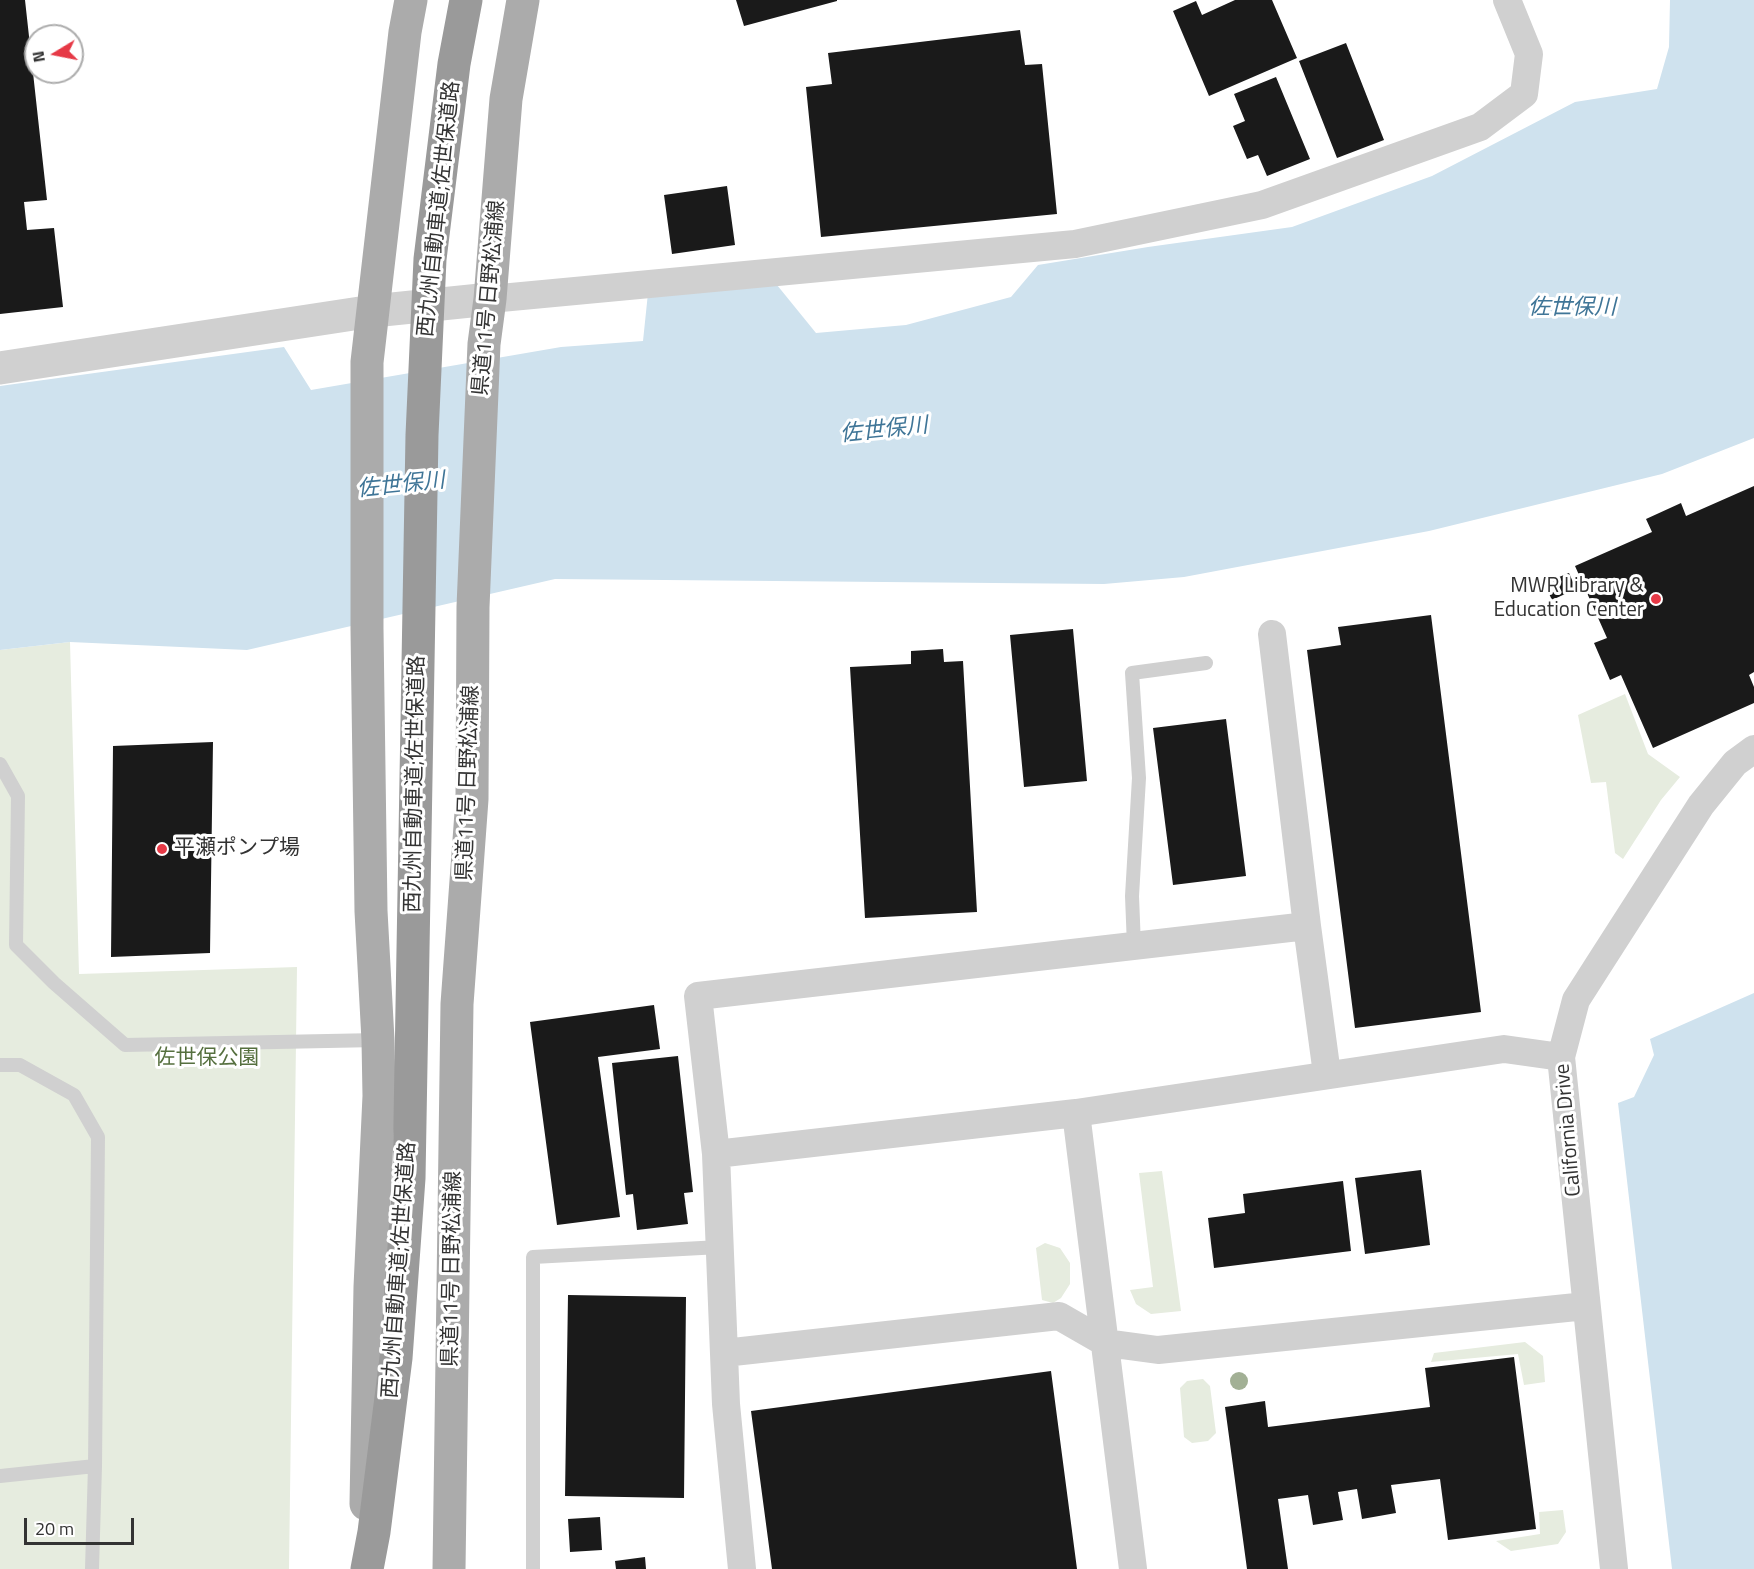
<!DOCTYPE html>
<html>
<head>
<meta charset="utf-8">
<style>
	body { margin:0 }
	#map { position:relative; width:1754px; height:1569px; overflow:hidden; background:#fff; font-family:"Titillium Web",sans-serif }
	canvas { display:block }
	.north { position:absolute; left:24px; top:24px; width:60px; height:60px; box-sizing:border-box; background:#fff; border:2px solid #adadad; border-radius:50%; rotate:260deg; font-size:16px; font-weight:700; line-height:24px; text-align:center; color:#333 }
	.north::after { content:''; display:block; margin:auto; width:21px; height:27px; background:#e63946; clip-path:polygon(50% 0,100% 100%,50% 72%,0 100%) }
	.scale { position:absolute; left:24px; top:1518px; width:110px; height:27px; box-sizing:border-box; border:3px solid #333; border-top:0; padding-left:8px; font-size:18px; line-height:21px; white-space:nowrap; color:#333; -webkit-text-stroke:4px #fff; paint-order:stroke }
</style>
</head>
<body>
<div id="map">
<canvas width="1754" height="1569"></canvas>
<div class="north">N</div>
<div class="scale">20 m</div>
</div>
<script>
const g = document.querySelector('canvas').getContext('2d');
g.lineJoin = 'round';
function fillPath(path, color) {
  g.fillStyle = color;
  g.fill(path, 'evenodd');
}
function strokePath(path, color, width, dash) {
  g.strokeStyle = color;
  g.lineWidth = width;
  g.lineCap = dash ? 'butt' : 'round';
  g.setLineDash(dash || []);
  g.stroke(path);
}
function write(font, color, halo, rows, align = 'center') {
  g.font = font + ' "Titillium Web","Noto Sans JP",sans-serif';
  g.lineWidth = 6;
  g.setLineDash([]);
  g.textBaseline = 'middle';
  g.strokeStyle = halo;
  g.fillStyle = color;
  for (const [text, x, y, turn = 0] of rows) {
    g.save();
    g.translate(x, y);
    g.rotate((+turn || 0) * Math.PI / 180);
    g.textAlign = isNaN(turn) ? turn : align;
    if (halo) g.strokeText(text, 0, 0);
    g.fillText(text, 0, 0);
    g.restore();
  }
}
const green = new Path2D(`
	M70 642 79 974 297 967 289 1569H0V650Z
	M1625 694 1648 754 1680 777 1661 800 1623 859 1615 853 1606 782 1591 783 1578 715Z
	M1162 1171 1181 1311 1151 1314 1136 1304 1130 1290 1153 1287 1139 1173Z
	M1045 1243 1060 1248 1070 1263V1284L1061 1298 1053 1303 1042 1300 1036 1248Z
	M1525 1342 1543 1356 1545 1382 1524 1385 1518 1354 1431 1362 1434 1353Z
	M1203 1379 1210 1386 1216 1433 1208 1441 1192 1443 1184 1437 1180 1388 1187 1381Z
	M1563 1510 1566 1532 1558 1544 1511 1551 1496 1541 1540 1534 1539 1512Z`);
const water = new Path2D(`
	M1670 0H1754V438L1662 474 1429 531 1184 577 1104 584 555 579 247 650 70 642 0 650V386L284 347 311 390 561 347 643 341 648 293 777 285 816 333 906 325 1011 297 1038 265 1148 247 1292 227 1432 176 1575 102 1657 89 1669 47Z
	M1754 993V1569H1672L1618 1103 1634 1097 1654 1055 1650 1039Z`);
const building = new Path2D(`
	M0 0H25L47 200 24 202 27 230 54 228 63 307 0 314Z
	M736 0H837V1L744 26Z
	M1235 0H1272L1297 58 1209 96 1173 11 1196 1 1202 15Z
	M1020 30 1025 65 1042 64 1057 214 821 237 806 87 832 84 828 53Z
	M1346 43 1384 140 1337 158 1299 61Z
	M1276 77 1310 159 1267 176 1258 155 1247 159 1233 126 1245 121 1234 94Z
	M727 186 735 245 672 254 664 195Z
	M1754 486V672L1749 675 1754 687V703L1653 748 1621 675 1610 680 1594 643 1607 638 1575 566 1652 532 1646 519 1681 503 1686 516Z
	M1569 573 1576 589 1552 600 1544 583Z
	M1431 615 1481 1012 1355 1028 1307 650 1341 645 1338 627Z
	M1073 629 1087 781 1024 787 1010 635Z
	M943 649 944 662 963 661 977 912 865 918 850 667 911 664V651Z
	M1226 719 1246 876 1173 885 1153 728Z
	M213 742 210 953 111 957 113 746Z
	M654 1005 660 1049 598 1057 620 1217 557 1225 530 1022Z
	M678 1056 693 1192 684 1193 688 1224 637 1230 633 1194 626 1195 612 1063Z
	M1421 1170 1430 1245 1365 1254 1355 1178Z
	M1343 1181 1351 1251 1214 1268 1208 1218 1245 1213 1243 1194Z
	M568 1295 686 1297 684 1498 565 1496Z
	M1514 1357 1536 1529 1448 1540 1440 1479 1391 1485 1396 1513 1362 1519 1357 1489 1338 1492 1343 1520 1313 1525 1308 1495 1278 1499 1288 1569H1247L1225 1407 1265 1401 1268 1427 1430 1407 1425 1368Z
	M1051 1371 1077 1569H772L751 1411Z
	M600 1517 602 1550 570 1552 568 1519Z
	M645 1557 646 1569H616L615 1561Z`);
const service = new Path2D(`
	M0 764 18 796 16 945 54 983 125 1045 378 1040
	M1134 946 1132 896 1139 778 1132 673 1206 663
	M0 1065H20L74 1095 98 1137 95 1466 0 1476
	M92 1569 95 1466
	M533 1569V1257L720 1247`);
const minor = new Path2D(`
	M490 299 1075 244 1262 205 1480 127 1524 94 1529 54 1507 0
	M1272 634 1307 926 1327 1074
	M1076 1113 1133 1569
	M716 1154 1076 1113 1504 1049 1561 1057
	M724 1353 1059 1316 1106 1343 1158 1350 1586 1306
	M742 1569 726 1404 716 1154 698 996 1307 926
	M1614 1569 1561 1057 1576 1000 1599 964 1701 805 1735 763 1754 749`);
const tertiary = new Path2D(`
	M0 368 373 311 490 299`);
const primary = new Path2D(`
	M366 1504 370 1287 379 1096 378 1040 371 911 367 629V362L405 32 411 0
	M449 1569 457 1004 472 799 473 607 484 344 490 299 506 99 523 0`);
const motorwayBridge = new Path2D(`
	M367 1569 374 1532 396 1358 409 1178 422 435 430 259 454 64 466 0`);
const trees = [
	[1239,1381]
];
const markers = [
	[1656,599,6,"#e63946"],
	[162,849,6,"#e63946"]
];
const streetNames = [
	["西九州自動車道;佐世保道路",440,209,-84],
	["県道11号 日野松浦線",490,298,-85],
	["県道11号 日野松浦線",469,783,-88],
	["西九州自動車道;佐世保道路",416,784,-89],
	["California Drive",1569,1130,-95],
	["県道11号 日野松浦線",453,1269,-89],
	["西九州自動車道;佐世保道路",400,1270,-86]
];
const poiNames = [
	["MWR Library &",1644,587],
	["Education Center",1644,611],
	["平瀬ポンプ場",174,849,"left"]
];
const parkNames = [
	["佐世保公園",207,1059]
];
const waterNames = [
	["佐世保川",1572,309],
	["佐世保川",884,431,-6],
	["佐世保川",401,486,-6]
];
fillPath(green, '#e6ecdf');
fillPath(water, '#cfe2ee');
fillPath(building, '#1a1a1a');
strokePath(service, '#d0d0d0', 14);
strokePath(minor, '#d0d0d0', 28);
strokePath(tertiary, '#d0d0d0', 33);
strokePath(primary, '#ababab', 33);
strokePath(motorwayBridge, '#9a9a9a', 33);
g.fillStyle = '#a2b095';
for (const [x, y] of trees) {
  g.beginPath();
  g.arc(x, y, 9, 0, 2 * Math.PI);
  g.fill();
}
for (const [x, y, r, color] of markers) {
  const dot = new Path2D();
  dot.arc(x, y, r, 0, 2 * Math.PI);
  g.fillStyle = color;
  g.fill(dot);
  strokePath(dot, '#fff', 2);
}
write('21px', '#333', '#fff', streetNames);
write('21px', '#333', '#fff', poiNames, 'right');
write('21px', '#56703f', '#fff', parkNames);
write('italic 22px', '#3f7597', '#fff', waterNames);
</script>
</body>
</html>
